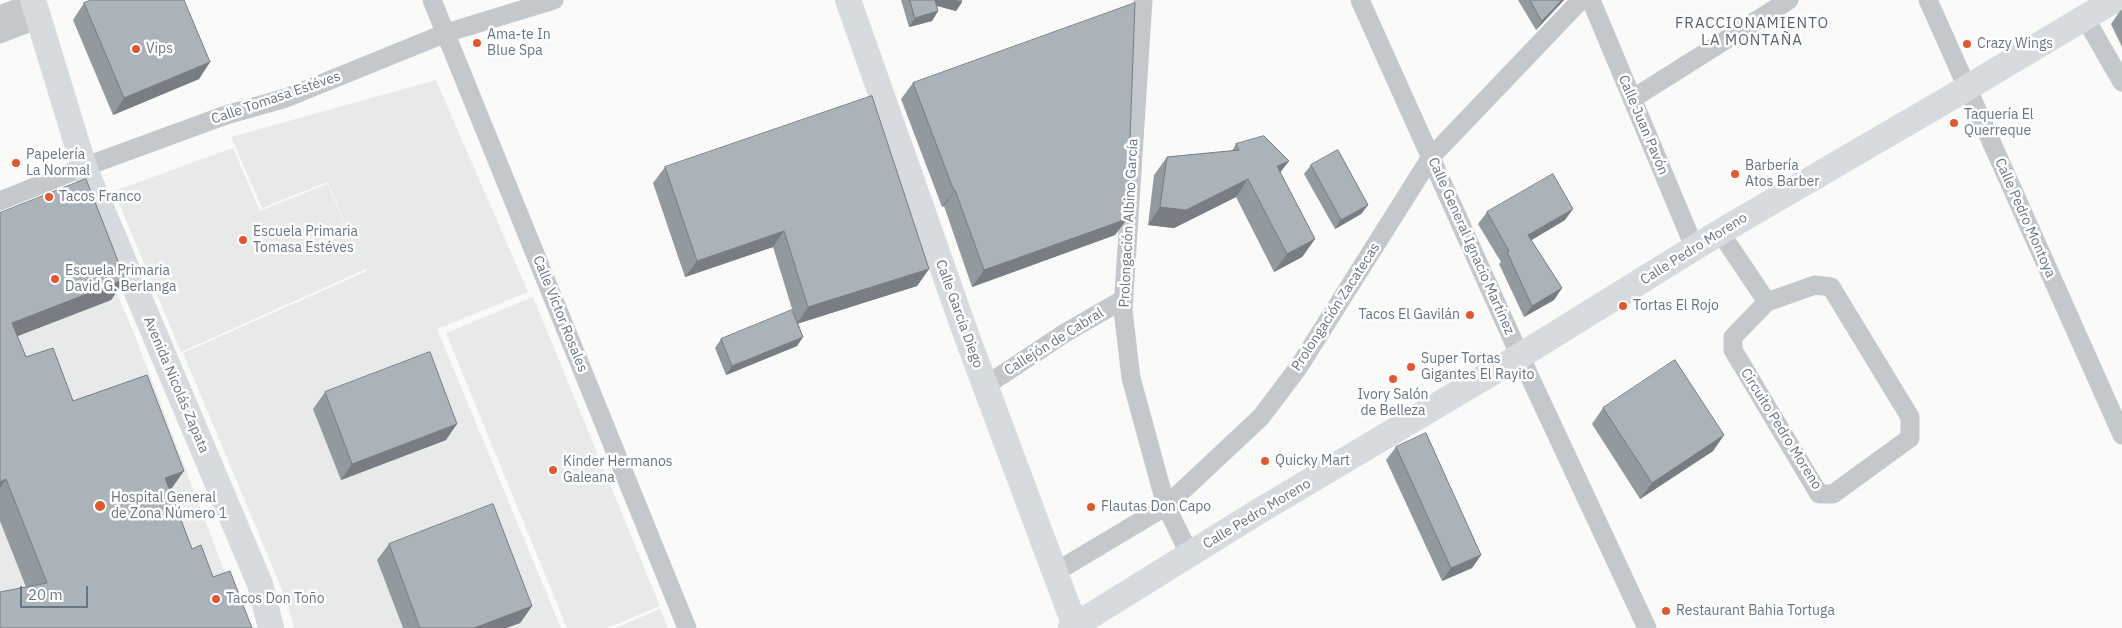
<!DOCTYPE html>
<html>
<head>
<meta charset="utf-8">
<style>
	body { margin:0 }
	#map { position:relative; width:2122px; height:628px; overflow:hidden; background:#fafaf8; font-family:"IBM Plex Sans",sans-serif }
	canvas { display:block }
	.scale { position:absolute; left:20px; top:586px; width:68px; height:22px; box-sizing:border-box; border:2px solid #657683; border-top:0; padding-left:6px; font-size:15px; line-height:18px; white-space:nowrap; color:#657683; -webkit-text-stroke:4px #fff; paint-order:stroke }
</style>
</head>
<body>
<div id="map">
<canvas width="2122" height="628"></canvas>
<div class="scale">20 m</div>
</div>
<script>
const g = document.querySelector('canvas').getContext('2d');
g.lineJoin = 'round';
function fillPath(path, color) {
  g.fillStyle = color;
  g.fill(path, 'evenodd');
}
function strokePath(path, color, width, dash) {
  g.strokeStyle = color;
  g.lineWidth = width;
  g.lineCap = dash ? 'butt' : 'round';
  g.setLineDash(dash || []);
  g.stroke(path);
}
function write(font, color, halo, rows, align = 'center') {
  g.font = font + ' "IBM Plex Sans",sans-serif';
  g.lineWidth = 5;
  g.setLineDash([]);
  g.textBaseline = 'middle';
  g.strokeStyle = halo;
  g.fillStyle = color;
  for (const [text, x, y, turn = 0] of rows) {
    g.save();
    g.translate(x, y);
    g.rotate((+turn || 0) * Math.PI / 180);
    g.textAlign = isNaN(turn) ? turn : align;
    if (halo) g.strokeText(text, 0, 0);
    g.fillText(text, 0, 0);
    g.restore();
  }
}
const built = new Path2D(`
	M436 80 528 292 437 329 561 628H294L286 599 183 353 367 271 327 182 262 208 231 137Z
	M233 148 260 211 327 184 366 269 181 352 114 191Z
	M75 195 135 336 246 628H0V222Z
	M533 297 660 606 607 628H567L446 333Z
	M660 609 668 628H615Z`);
const street = new Path2D(`
	M432 0 687 628
	M1143 0 1123 310 1131 378 1166 506 1190 555
	M1360 0 1520 356 1647 628
	M1591 0 1695 249
	M1928 0 2122 435
	M0 15 34 2
	M2085 18 2122 82
	M0 34 39 19
	M1632 99 1789 0
	M0 201 84 167 226 115 286 98 446 33 554 0
	M1720 232 1767 302
	M1815 285 1831 287 1910 417V438L1833 494H1819L1733 350V337L1767 302Z
	M985 386 1065 333 1124 299
	M1054 573 1166 506 1261 417 1298 368 1431 157 1581 0`);
const secondary = new Path2D(`
	M33 0 84 167 260 584 271 628
	M848 0 967 337 1075 626
	M1071 628 1256 513 1520 356 1720 232 1945 101 2114 0`);
const wall = new Path2D(`
	M901 0H962V2L956 11 937 6 938 11 932 21 909 27Z
	M1518 0H1564L1536 30Z
	M84 3 210 62 199 79 113 115 73 20Z
	M2122 10V47L2111 24 2120 11Z
	M913 83 1127 219 1115 235 972 287 944 206 942 207 901 99Z
	M1236 144 1280 172 1315 239 1302 257 1274 272 1236 197 1174 228 1148 225 1154 175 1167 157 1232 151Z
	M1311 165 1368 205 1361 214 1335 229 1304 174Z
	M665 167 929 269 917 286 798 323 803 337 797 346 726 375 715 348 721 339 793 312 773 247 685 277 653 183Z
	M1487 212 1565 220 1531 240 1562 288 1554 300 1524 317 1499 264 1501 262 1478 224Z
	M0 213 125 279 111 300 17 336 26 357 170 490 192 549 252 628 26 587 0 521Z
	M325 392 446 440 341 480 313 409Z
	M1603 408 1724 435 1713 451 1640 499 1592 424Z
	M1396 447 1481 555 1472 568 1442 581 1386 460Z
	M389 544 532 606 520 623 506 628H403L377 560Z`);
const shadedWall = new Path2D(`
	M929 0H955L962 2 956 11 927 3Z
	M1562 0H1564L1536 30 1542 21Z
	M938 11 932 21 909 27 915 18Z
	M210 62 199 79 113 115 124 98Z
	M1289 161 1276 178 1277 166Z
	M1248 179 1236 197 1174 228 1148 225 1160 207Z
	M955 190 944 206 942 207 954 191Z
	M1368 205 1361 214 1335 229 1341 220Z
	M1573 209 1565 220 1520 247 1528 235Z
	M1127 219 1115 235 972 287 984 270Z
	M784 231 773 247 685 277 697 261Z
	M1315 239 1302 257 1274 272 1287 254Z
	M929 269 917 286 797 324 808 307Z
	M125 279 111 300 0 343 12 323Z
	M1562 288 1554 300 1524 317 1532 306Z
	M803 337 797 346 726 375 732 366Z
	M457 424 446 440 341 480 352 464Z
	M1724 435 1713 451 1640 499 1652 483Z
	M184 471 169 492 165 478Z
	M6 479 0 488V482Z
	M1481 555 1472 568 1442 581 1451 568Z
	M532 606 520 623 506 628H474Z`);
const building = new Path2D(`
	M92 0H184L210 62 124 98 84 3Z
	M910 0H935L938 11 915 18Z
	M1530 0H1562L1542 21Z
	M1135 3 1127 219 984 270 955 190 954 191 913 83Z
	M872 96 929 269 808 307 784 231 697 261 665 167Z
	M1264 136 1289 161 1277 166 1315 239 1287 254 1248 179 1186 210 1160 207 1167 157 1239 150 1236 144Z
	M1338 150 1368 205 1341 220 1311 165Z
	M1553 174 1573 209 1528 235 1562 288 1532 306 1507 252 1509 251 1487 212Z
	M86 179 125 279 12 323 26 357 53 348 73 401 147 375 184 471 165 478 192 549 201 545 213 577 230 571 252 628H0V592L47 583 6 479 0 482V213Z
	M792 310 803 337 732 366 721 339Z
	M430 352 457 424 352 464 325 392Z
	M1675 360 1724 435 1652 483 1603 408Z
	M1426 433 1481 555 1451 568 1396 447Z
	M493 504 532 606 474 628H420L389 544Z`);
const markers = [
	[477,43,5,"#e4572e"],
	[1967,44,5,"#e4572e"],
	[136,49,5,"#e4572e"],
	[1954,123,5,"#e4572e"],
	[16,163,5,"#e4572e"],
	[1735,174,5,"#e4572e"],
	[49,197,5,"#e4572e"],
	[243,240,5,"#e4572e"],
	[55,279,5,"#e4572e"],
	[1623,306,5,"#e4572e"],
	[1470,315,5,"#e4572e"],
	[1411,367,5,"#e4572e"],
	[1393,379,5,"#e4572e"],
	[1265,461,5,"#e4572e"],
	[553,470,5,"#e4572e"],
	[100,506,6,"#e4572e"],
	[1091,507,5,"#e4572e"],
	[216,599,5,"#e4572e"],
	[1666,611,5,"#e4572e"]
];
const poiNames = [
	["Ama-te In",487,35],
	["Blue Spa",487,51],
	["Crazy Wings",1977,44],
	["Vips",146,49],
	["Taquería El",1964,115],
	["Querreque",1964,131],
	["Papelería",26,155],
	["La Normal",26,171],
	["Barbería",1745,166],
	["Atos Barber",1745,182],
	["Tacos Franco",59,197],
	["Escuela Primaria",253,232],
	["Tomasa Estéves",253,248],
	["Escuela Primaria",65,271],
	["David G. Berlanga",65,287],
	["Tortas El Rojo",1633,306],
	["Tacos El Gavilán",1460,315,"right"],
	["Super Tortas",1421,359],
	["Gigantes El Rayito",1421,375],
	["Ivory Salón",1393,395,"center"],
	["de Belleza",1393,411,"center"],
	["Quicky Mart",1275,461],
	["Kinder Hermanos",563,462],
	["Galeana",563,478],
	["Hospital General",111,498],
	["de Zona Número 1",111,514],
	["Flautas Don Capo",1101,507],
	["Tacos Don Toño",226,599],
	["Restaurant Bahia Tortuga",1676,611]
];
const streetNames = [
	["Calle Tomasa Estéves",276,98,-19],
	["Calle Juan Pavón",1643,125,67],
	["Calle Pedro Montoya",2025,218,66],
	["Prolongación Albino García",1129,223,-87],
	["Calle General Ignacio Martínez",1471,246,66],
	["Calle Pedro Moreno",1694,249,-32],
	["Prolongación Zacatecas",1336,307,-57],
	["Calle Víctor Rosales",560,314,68],
	["Calle García Diego",959,314,70],
	["Callejón de Cabral",1054,342,-32],
	["Avenida Nicolás Zapata",176,385,67],
	["Circuito Pedro Moreno",1781,429,58],
	["Calle Pedro Moreno",1257,514,-31]
];
const neighbourhoodNames = [
	["FRACCIONAMIENTO",1752,24],
	["LA MONTAÑA",1752,41]
];
fillPath(built, '#e8e9e9');
strokePath(street, '#c3c8cc', 19);
strokePath(secondary, '#d6dbdf', 26);
fillPath(wall, '#929a9f');
fillPath(shadedWall, '#777d82');
fillPath(building, '#aab3b9');
strokePath(building, '#777d82', 1);
for (const [x, y, r, color] of markers) {
  const dot = new Path2D();
  dot.arc(x, y, r, 0, 2 * Math.PI);
  g.fillStyle = color;
  g.fill(dot);
  strokePath(dot, '#fff', 2);
}
write('14px', '#657683', '#fff', poiNames, 'left');
write('14px', '#657683', '#fff', streetNames);
g.letterSpacing = '1px';
write('15px', '#57646e', '#fff', neighbourhoodNames);
g.letterSpacing = '0px';
</script>
</body>
</html>
